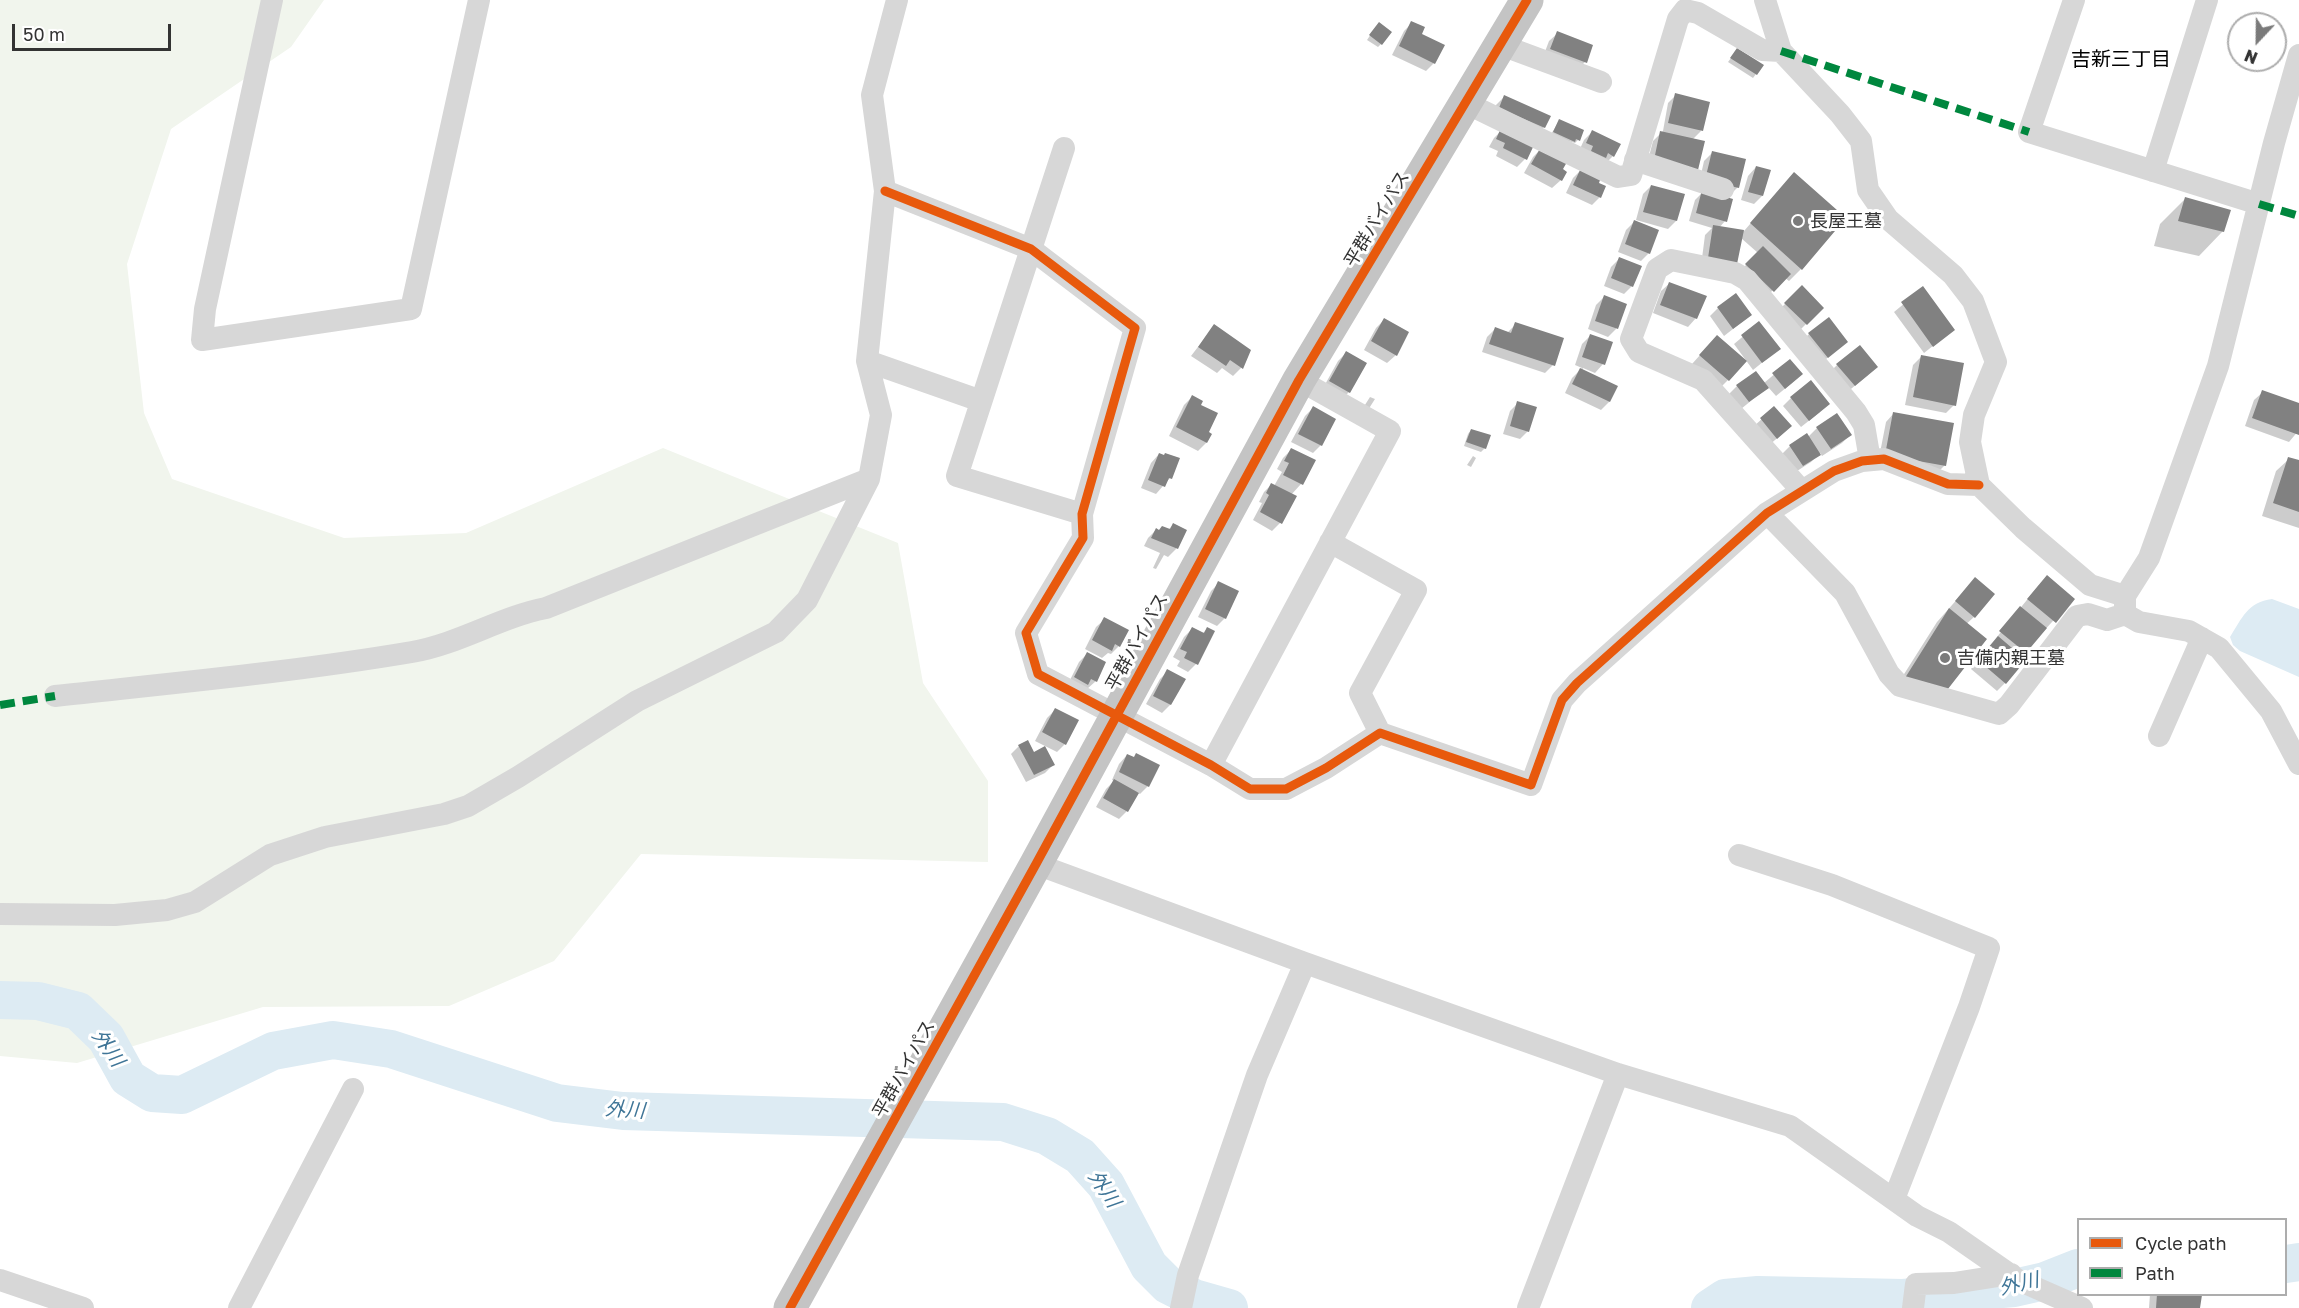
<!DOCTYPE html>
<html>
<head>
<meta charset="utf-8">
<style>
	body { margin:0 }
	#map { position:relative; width:2299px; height:1308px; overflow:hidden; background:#fff; font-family:"Golos Text",sans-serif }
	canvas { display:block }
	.legend { position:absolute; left:2077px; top:1218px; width:210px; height:78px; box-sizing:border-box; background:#fff; border:2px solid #adadad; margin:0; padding:8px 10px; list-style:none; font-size:18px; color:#333 }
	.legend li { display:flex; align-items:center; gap:12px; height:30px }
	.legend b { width:30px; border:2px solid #adadad }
	.north { position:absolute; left:2227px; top:12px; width:60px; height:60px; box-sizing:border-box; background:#fff; border:2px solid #adadad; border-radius:50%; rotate:202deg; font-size:16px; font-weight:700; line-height:24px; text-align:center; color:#333 }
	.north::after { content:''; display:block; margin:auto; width:21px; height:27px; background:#7a7a7a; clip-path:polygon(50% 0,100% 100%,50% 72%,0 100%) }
	.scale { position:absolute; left:12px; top:24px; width:159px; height:27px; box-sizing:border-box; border:3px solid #333; border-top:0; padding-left:8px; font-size:18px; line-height:21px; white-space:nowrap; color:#333; -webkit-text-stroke:4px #fff; paint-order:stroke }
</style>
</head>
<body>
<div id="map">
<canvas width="2299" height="1308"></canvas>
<ul class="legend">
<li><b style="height:8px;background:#e8590c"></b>Cycle path</li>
<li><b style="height:8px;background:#00873e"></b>Path</li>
</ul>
<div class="north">N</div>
<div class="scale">50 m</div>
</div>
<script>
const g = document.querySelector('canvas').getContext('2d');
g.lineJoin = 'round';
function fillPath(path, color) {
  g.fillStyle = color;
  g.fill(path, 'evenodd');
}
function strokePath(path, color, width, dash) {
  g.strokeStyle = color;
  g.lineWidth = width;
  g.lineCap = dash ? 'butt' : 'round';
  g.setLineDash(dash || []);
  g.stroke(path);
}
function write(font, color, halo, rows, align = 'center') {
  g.font = font + ' "Golos Text","Noto Sans JP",sans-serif';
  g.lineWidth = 6;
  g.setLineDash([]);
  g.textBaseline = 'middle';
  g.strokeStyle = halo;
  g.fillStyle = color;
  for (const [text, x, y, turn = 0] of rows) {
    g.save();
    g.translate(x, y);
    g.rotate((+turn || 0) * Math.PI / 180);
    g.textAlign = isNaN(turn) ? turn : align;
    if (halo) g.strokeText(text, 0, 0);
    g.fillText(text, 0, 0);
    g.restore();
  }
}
const green = new Path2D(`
	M0 0H324L291 47 171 129 127 264 144 413 172 479 344 538 466 533 663 448 898 543 923 683 988 781V862L641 854 554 961 449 1006 263 1007 77 1063 0 1056Z`);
const water = new Path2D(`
	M2272 599 2299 609V677L2240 651 2233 645 2230 637C2242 618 2248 602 2272 599Z`);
const shadow = new Path2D(`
	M1412 23 1434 63 1426 71 1392 55 1404 31Z
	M1375 28 1381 44 1378 47 1367 40Z
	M1558 33 1585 62 1577 70 1543 57 1549 41Z
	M1737 50 1756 74 1753 78 1728 62Z
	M1676 95 1701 131 1692 140 1646 168 1653 141 1663 131 1668 103Z
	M1504 97 1544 127 1536 135 1492 116 1496 105Z
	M1559 121 1578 140 1575 143 1550 136Z
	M1502 130 1525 159 1517 167 1496 156 1498 151 1489 147 1494 138Z
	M1592 132 1613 156 1605 164 1579 151 1584 140Z
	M1541 149 1561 170V180L1552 188 1524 173 1533 157Z
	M1712 153 1738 187 1730 195 1698 188 1704 161Z
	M1756 167 1762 196 1754 204 1741 200 1748 176Z
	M1581 170 1600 197 1592 205 1566 193 1573 178Z
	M1651 186 1683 195 1676 221 1668 229 1636 220 1643 194Z
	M1782 187 1801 269 1789 281 1785 278 1764 299 1738 273 1758 253 1741 238 1701 266 1705 235 1712 228 1689 221 1695 200 1703 192 1725 221 1719 228 1744 231Z
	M2185 199 2223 231 2199 256 2154 246 2160 224Z
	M1634 222 1649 253 1641 261 1618 252 1626 230Z
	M1619 259 1632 286 1624 294 1604 286 1611 267Z
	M1670 283 1696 318 1688 327 1653 313 1661 291Z
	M1802 287 1822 308 1798 332 1777 312Z
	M1923 288 1953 330 1924 353 1894 312Z
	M1604 297 1625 305 1616 329 1608 337 1588 329 1596 305Z
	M1718 308 1751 315 1724 336 1710 316Z
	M1384 320 1396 355 1387 363 1364 350 1376 328Z
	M1759 323 1779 349 1753 370 1734 344Z
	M1516 324 1553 365 1545 373 1482 352 1487 337 1495 329 1508 332Z
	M1214 326 1249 351 1241 368 1233 376 1222 368 1217 373 1191 356Z
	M1809 334 1846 342 1819 365 1801 342Z
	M1590 336 1611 343 1603 364 1595 373 1583 368 1582 370 1616 387 1609 402 1601 410 1565 393 1572 378 1582 368 1575 365 1582 344Z
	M1709 345 1728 380 1720 388 1692 364Z
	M1346 353 1349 392 1341 400 1322 390 1338 361Z
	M1921 357 1954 405 1946 413 1905 405 1913 365Z
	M1790 361 1801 374 1793 382 1776 396 1768 387 1741 409 1729 394 1737 386 1764 383Z
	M1837 365 1868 375 1846 393 1829 373Z
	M2263 392 2299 405V430L2289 442 2245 426 2254 400Z
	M1192 397 1199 406 1207 433 1206 443 1198 451 1169 436 1184 405Z
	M1370 397 1375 399 1368 410 1363 408Z
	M1791 398 1820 412 1801 427 1783 406Z
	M1518 403 1528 431 1520 439 1503 434 1510 411Z
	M1313 408 1321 445 1313 453 1291 442 1305 416Z
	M1774 408 1782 434 1768 446 1753 427Z
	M1894 413 1945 465 1936 474 1878 463 1886 422Z
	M1817 428 1850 435 1842 443 1822 456 1820 453 1811 462 1794 473 1782 454 1790 446 1808 437Z
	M1471 430 1485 448 1481 452 1464 446 1468 434Z
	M1291 450 1314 461 1301 484 1291 495 1280 523 1272 531 1253 520 1262 503 1259 502 1264 492 1272 484 1274 486 1282 472 1277 469 1283 458Z
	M1159 454 1164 456 1170 478 1156 494 1141 488 1151 463Z
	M1473 456 1476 458 1471 467 1467 465Z
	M2289 459 2299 462V528L2262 516 2276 471Z
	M1173 525 1185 530 1176 549 1168 557 1164 555 1156 569 1153 568 1160 553 1144 546 1148 538 1156 530H1168Z
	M1975 579 1974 617 1894 690 1937 622Z
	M1219 583 1225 618 1217 626 1198 617 1211 591Z
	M2039 585 2073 599 2020 657 2005 683 1997 691 1971 669Z
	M1105 619 1119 646 1111 654 1108 653 1102 658 1085 649 1096 627Z
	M1192 629 1202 634 1207 629 1196 664 1188 672 1177 666 1180 661 1173 657 1184 637Z
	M1087 654 1096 681 1087 689 1067 686 1079 662Z
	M1168 671 1184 679 1170 705 1162 713 1146 704 1160 679Z
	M1055 710 1065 744 1057 752 1035 741 1047 718Z
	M1019 746 1053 765 1045 773 1026 782 1011 754Z
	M1127 755 1133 758 1148 786 1140 794 1137 792 1127 811 1119 819 1096 807 1106 789 1114 781 1112 780 1119 764Z
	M2150 1294H2182L2199 1308H2149Z`);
const river = new Path2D(`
	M0 1000 38 1001 78 1011 106 1038 128 1078 152 1093 182 1095 273 1051 333 1040 391 1049 557 1103 623 1111 1003 1122 1047 1136 1080 1156 1106 1185 1149 1266 1168 1285 1194 1298 1229 1308
	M2286 1264 2299 1262
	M1710 1308 1725 1298 1758 1295 1903 1298 2014 1288 2045 1281 2078 1268`);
const building = new Path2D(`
	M1411 21 1425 27 1422 34 1445 45 1435 64 1399 46Z
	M1379 22 1392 32 1382 45 1369 35Z
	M1557 31 1593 45 1587 63 1550 49Z
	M1737 48 1764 65 1757 75 1730 58Z
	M1675 93 1710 102 1703 131 1668 123Z
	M1504 95 1551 116 1545 128 1499 108Z
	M1559 119 1584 130 1580 141 1576 139 1575 142 1553 132Z
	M1501 128 1534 145 1527 160 1503 148 1505 143 1496 139Z
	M1592 130 1621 144 1614 157 1608 153 1606 158 1591 151 1593 146 1586 143Z
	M1660 131 1705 141 1698 170 1654 160Z
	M1541 147 1567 162 1563 169 1567 172 1562 181 1531 164Z
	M1712 151 1746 159 1739 188 1705 180Z
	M1756 166 1771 170 1763 196 1748 192Z
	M1581 168 1601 177 1599 183 1606 186 1601 198 1573 185Z
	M1794 172 1846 218 1802 270 1750 223Z
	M1651 185 1685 194 1677 221 1643 212Z
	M1702 190 1733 199 1727 222 1696 213Z
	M2185 197 2231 210 2224 232 2178 221Z
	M1634 220 1659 230 1650 254 1625 244Z
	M1713 225 1744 230 1737 264 1708 258Z
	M1763 246 1791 274 1774 292 1745 264Z
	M1619 257 1642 266 1633 287 1611 278Z
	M1669 282 1707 296 1697 319 1660 305Z
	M1802 285 1824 308 1807 325 1784 303Z
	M1923 286 1955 330 1933 347 1901 302Z
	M1736 293 1752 315 1733 329 1717 307Z
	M1604 295 1627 304 1618 329 1595 321Z
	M1829 317 1848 342 1828 358 1808 333Z
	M1384 318 1409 332 1397 356 1371 341Z
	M1759 321 1781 349 1762 363 1741 335Z
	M1515 322 1564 338 1555 366 1489 344 1495 327 1511 333Z
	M1214 324 1251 350 1243 369 1230 360 1226 366 1198 347Z
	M1590 334 1613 342 1605 365 1582 357Z
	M1717 335 1747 361 1729 381 1699 355Z
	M1860 345 1878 367 1855 386 1836 364Z
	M1346 351 1367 363 1350 393 1329 381Z
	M1921 355 1964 363 1956 406 1913 397Z
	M1790 359 1803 374 1785 389 1772 373Z
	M1580 368 1618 386 1610 402 1572 384Z
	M1756 371 1769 388 1749 402 1736 385Z
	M1811 380 1830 404 1809 421 1790 397Z
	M2262 390 2299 403V435L2252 418Z
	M1192 395 1203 401 1201 405 1218 413 1209 432 1212 434 1207 443 1176 427Z
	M1517 401 1537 407 1529 432 1510 426Z
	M1313 406 1336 419 1322 446 1298 434Z
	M1774 406 1792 426 1777 439 1760 418Z
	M1893 412 1954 423 1946 466 1885 455Z
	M1837 413 1852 435 1831 449 1816 427Z
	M1471 429 1491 435 1486 449 1466 442Z
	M1807 433 1821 455 1803 466 1789 445Z
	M1291 448 1316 460 1303 485 1283 475 1289 463 1284 461Z
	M1159 453 1164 455 1165 453 1180 458 1172 479 1169 478 1165 487 1148 480Z
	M2288 457 2299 460V512L2273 503Z
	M1271 483 1297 496 1282 524 1260 512 1269 495 1266 493Z
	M1173 523 1187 530 1178 549 1151 538 1156 528 1159 530 1162 526 1170 529Z
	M2047 575 2075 599 2056 623 2027 599Z
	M1975 577 1995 594 1975 618 1955 601Z
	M1218 581 1239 591 1226 619 1205 609Z
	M2020 606 2047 628 2026 653 1999 631Z
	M1949 608 1987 639 1944 694 1905 678Z
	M1104 617 1129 630 1120 647 1115 644 1112 651 1092 640Z
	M1192 627 1204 633 1207 627 1215 631 1198 665 1184 658 1187 652 1180 649Z
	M1998 636 2026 660 2006 684 1978 660Z
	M1087 652 1106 662 1097 682 1091 679 1088 685 1074 677Z
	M1167 669 1186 679 1171 705 1153 696Z
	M1055 708 1079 720 1066 745 1042 732Z
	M1028 740 1034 752 1045 746 1055 765 1034 775 1018 745Z
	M1136 753 1160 765 1149 787 1119 772 1127 754 1134 757Z
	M1114 779 1139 793 1128 812 1103 798Z
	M2157 1294 2202 1295 2200 1308H2156Z`);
const minor = new Path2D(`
	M272 0 205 309 202 340 411 309 479 0
	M1765 0 1781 51 1840 114 1861 141 1868 190 1888 219 1953 275 1973 301 1996 362 1974 415 1970 442 1979 485 2023 528 2090 585 2125 596
	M2074 0 2029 132 2259 204
	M1501 45 1601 82
	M2299 55 2274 143 2218 366 2149 558 2125 596V614L2139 622 2189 631 2219 648 2271 711 2299 764
	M1466 103 1618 177 1631 175 1678 19 1685 10 1698 13 1762 50 1781 51
	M1064 148 957 476 1082 514
	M1635 160 1723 189
	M2153 171 2207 0
	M885 191 1031 249 1135 328 1082 514 1083 538 1026 633 1038 674 1211 765 1250 789H1286L1326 768 1380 733 1531 785 1562 700 1577 683 1767 513 1834 471 1862 461 1884 459 1948 484 1979 485
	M867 361 981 401
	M1802 491 1703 380 1639 352 1631 339 1657 269 1671 260 1735 273 1747 280 1856 412 1864 425 1870 460
	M1767 513 1845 593 1889 674 1900 686 1999 714 2009 705 2077 616 2088 614 2107 620 2125 614
	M1330 542 1416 590 1360 693 1380 733
	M55 696C174 683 294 672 412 652 459 644 500 617 546 608L869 479
	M2159 736 2202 638
	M1211 765 1390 431 1299 380
	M1739 855 1832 885 1989 948 1969 1007 1894 1199
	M1036 864 1305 963 1618 1074 1790 1126 1917 1216 1949 1232 2018 1280 2082 1308
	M0 914 115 915 167 910 195 902 270 855 325 837 444 814 468 806 518 777 637 701 776 632 807 600 869 479 881 415 867 361 885 191 872 95 897 0
	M0 1280 83 1308
	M239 1308 353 1089
	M1181 1308 1188 1275 1257 1075 1305 963
	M1528 1308 1618 1074
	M1913 1308 1916 1284 1954 1283 2011 1274`);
const highway = new Path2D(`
	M790 1308 1036 864 1299 380 1527 0`);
const quiet = new Path2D(`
	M1781 51 2029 132
	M2259 204 2299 216
	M0 705 55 696`);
const cycleway = new Path2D(`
	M885 191 1031 249 1135 328 1082 514 1083 538 1026 633 1038 674 1211 765 1250 789H1286L1326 768 1380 733 1531 785 1562 700 1577 683 1767 513 1834 471 1862 461 1884 459 1948 484 1979 485
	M790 1308 1036 864 1299 380 1527 0`);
const markers = [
	[1798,221,6,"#7a7a7a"],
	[1945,658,6,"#7a7a7a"]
];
const streetNames = [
	["平群バイパス",1377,219,-59],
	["平群バイパス",1137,642,-61],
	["平群バイパス",904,1069,-61]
];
const poiNames = [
	["長屋王墓",1810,221],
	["吉備内親王墓",1957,658]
];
const neighbourhoodNames = [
	["吉新三丁目",2121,60]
];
const waterNames = [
	["外川",108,1048,55],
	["外川",625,1110,4],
	["外川",1104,1189,56],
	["外川",2019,1284,-13]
];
fillPath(green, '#f1f5ed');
fillPath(water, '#ddebf3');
fillPath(shadow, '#0003');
strokePath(river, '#ddebf3', 38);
fillPath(building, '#818181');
strokePath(minor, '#d7d7d7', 22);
strokePath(highway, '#c4c4c4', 33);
strokePath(quiet, '#00873e', 8, [15, 8]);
strokePath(cycleway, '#e8590c', 9);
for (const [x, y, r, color] of markers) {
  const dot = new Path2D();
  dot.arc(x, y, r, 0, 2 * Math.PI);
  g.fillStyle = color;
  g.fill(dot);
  strokePath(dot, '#fff', 2);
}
write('18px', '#333', '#fff', streetNames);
write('18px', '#333', '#fff', poiNames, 'left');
write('20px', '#000', '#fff', neighbourhoodNames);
write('italic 20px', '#3f7597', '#fff', waterNames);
</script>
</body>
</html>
